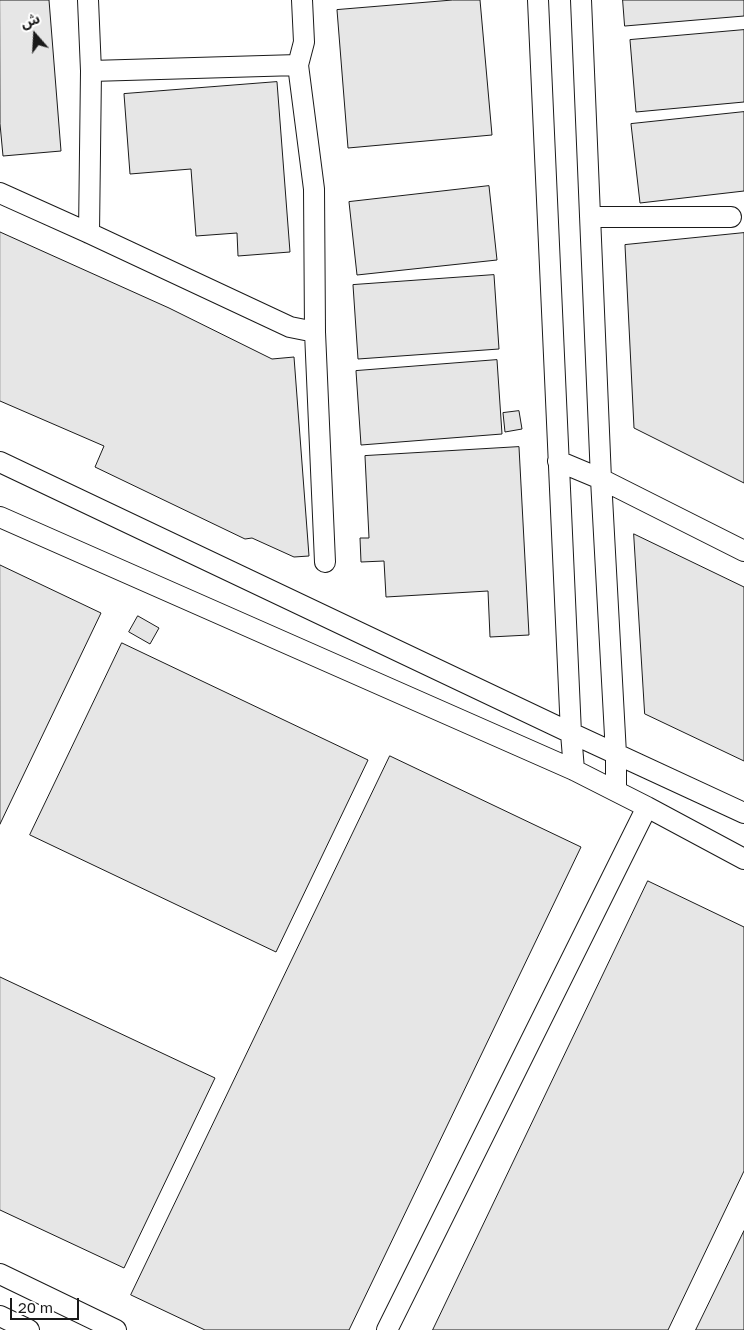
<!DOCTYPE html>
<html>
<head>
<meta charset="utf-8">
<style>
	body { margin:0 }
	#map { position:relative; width:744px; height:1330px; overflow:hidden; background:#fff; font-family:"Golos Text","Noto Sans Arabic",sans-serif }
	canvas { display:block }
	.north { position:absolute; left:10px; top:10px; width:50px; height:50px; -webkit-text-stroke:4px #fff; paint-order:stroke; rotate:341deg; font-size:14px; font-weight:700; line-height:20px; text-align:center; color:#1a1a1a }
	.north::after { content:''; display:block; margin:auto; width:18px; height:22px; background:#1a1a1a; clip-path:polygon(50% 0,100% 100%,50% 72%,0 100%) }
	.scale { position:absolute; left:10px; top:1298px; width:69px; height:22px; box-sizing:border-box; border:2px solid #1a1a1a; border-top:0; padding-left:6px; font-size:15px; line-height:18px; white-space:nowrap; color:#1a1a1a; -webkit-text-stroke:4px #fff; paint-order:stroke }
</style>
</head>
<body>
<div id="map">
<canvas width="744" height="1330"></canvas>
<div class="north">ش</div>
<div class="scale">20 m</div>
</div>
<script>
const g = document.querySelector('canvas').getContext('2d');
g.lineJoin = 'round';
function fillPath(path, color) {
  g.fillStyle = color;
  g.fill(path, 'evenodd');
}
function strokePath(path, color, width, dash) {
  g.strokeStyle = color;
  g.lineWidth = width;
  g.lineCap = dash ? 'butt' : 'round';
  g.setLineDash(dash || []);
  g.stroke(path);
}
const building = new Path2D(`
	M0 0H49L61 151 3 156 0 124Z
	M453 0H480L492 135 348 148 337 10Z
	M623 0H744V16L625 26Z
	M744 30V102L636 112 630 40Z
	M277 82 290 252 238 256 237 233 196 236 191 169 130 174 124 94Z
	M744 112V191L640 203 631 124Z
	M489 186 497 260 357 275 349 202Z
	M0 232 169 308 272 359 294 357 309 556 294 557 252 538 245 539 95 467 104 446 0 401Z
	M744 233V483L634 428 625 245Z
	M494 275 499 349 358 359 353 285Z
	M497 360 502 434 361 445 356 371Z
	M519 411 522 429 505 432 503 413Z
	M519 447 529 635 490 637 488 591 386 597 384 561 361 562 360 538H369L365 456Z
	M634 534 744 587V761L645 714Z
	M0 565 101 613 0 824Z
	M138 616 159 628 150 644 129 632Z
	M122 643 368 760 276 952 30 835Z
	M390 756 581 847 349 1330H205L131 1295Z
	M648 881 744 927V1171L668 1330H433Z
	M0 977 215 1078 124 1268 0 1210Z
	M744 1231V1330H696Z`);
const minor = new Path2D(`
	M88 0 91 71 89 233
	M302 0 304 42 298 65 314 189 315 332 325 562
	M538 0 571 733 574 770
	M581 0 601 479 616 754V791
	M91 71 298 65
	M0 193 89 233 290 327 315 332
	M590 217H731
	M558 461 601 479 744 551
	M0 462 571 733 744 813
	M0 517 574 770 647 807 744 859
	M0 1274 116 1330
	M0 1316 29 1330
	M387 1330 647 807`);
fillPath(building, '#e6e6e6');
strokePath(building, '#1a1a1a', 1);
strokePath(minor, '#1a1a1a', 22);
strokePath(minor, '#fff', 20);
</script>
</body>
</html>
